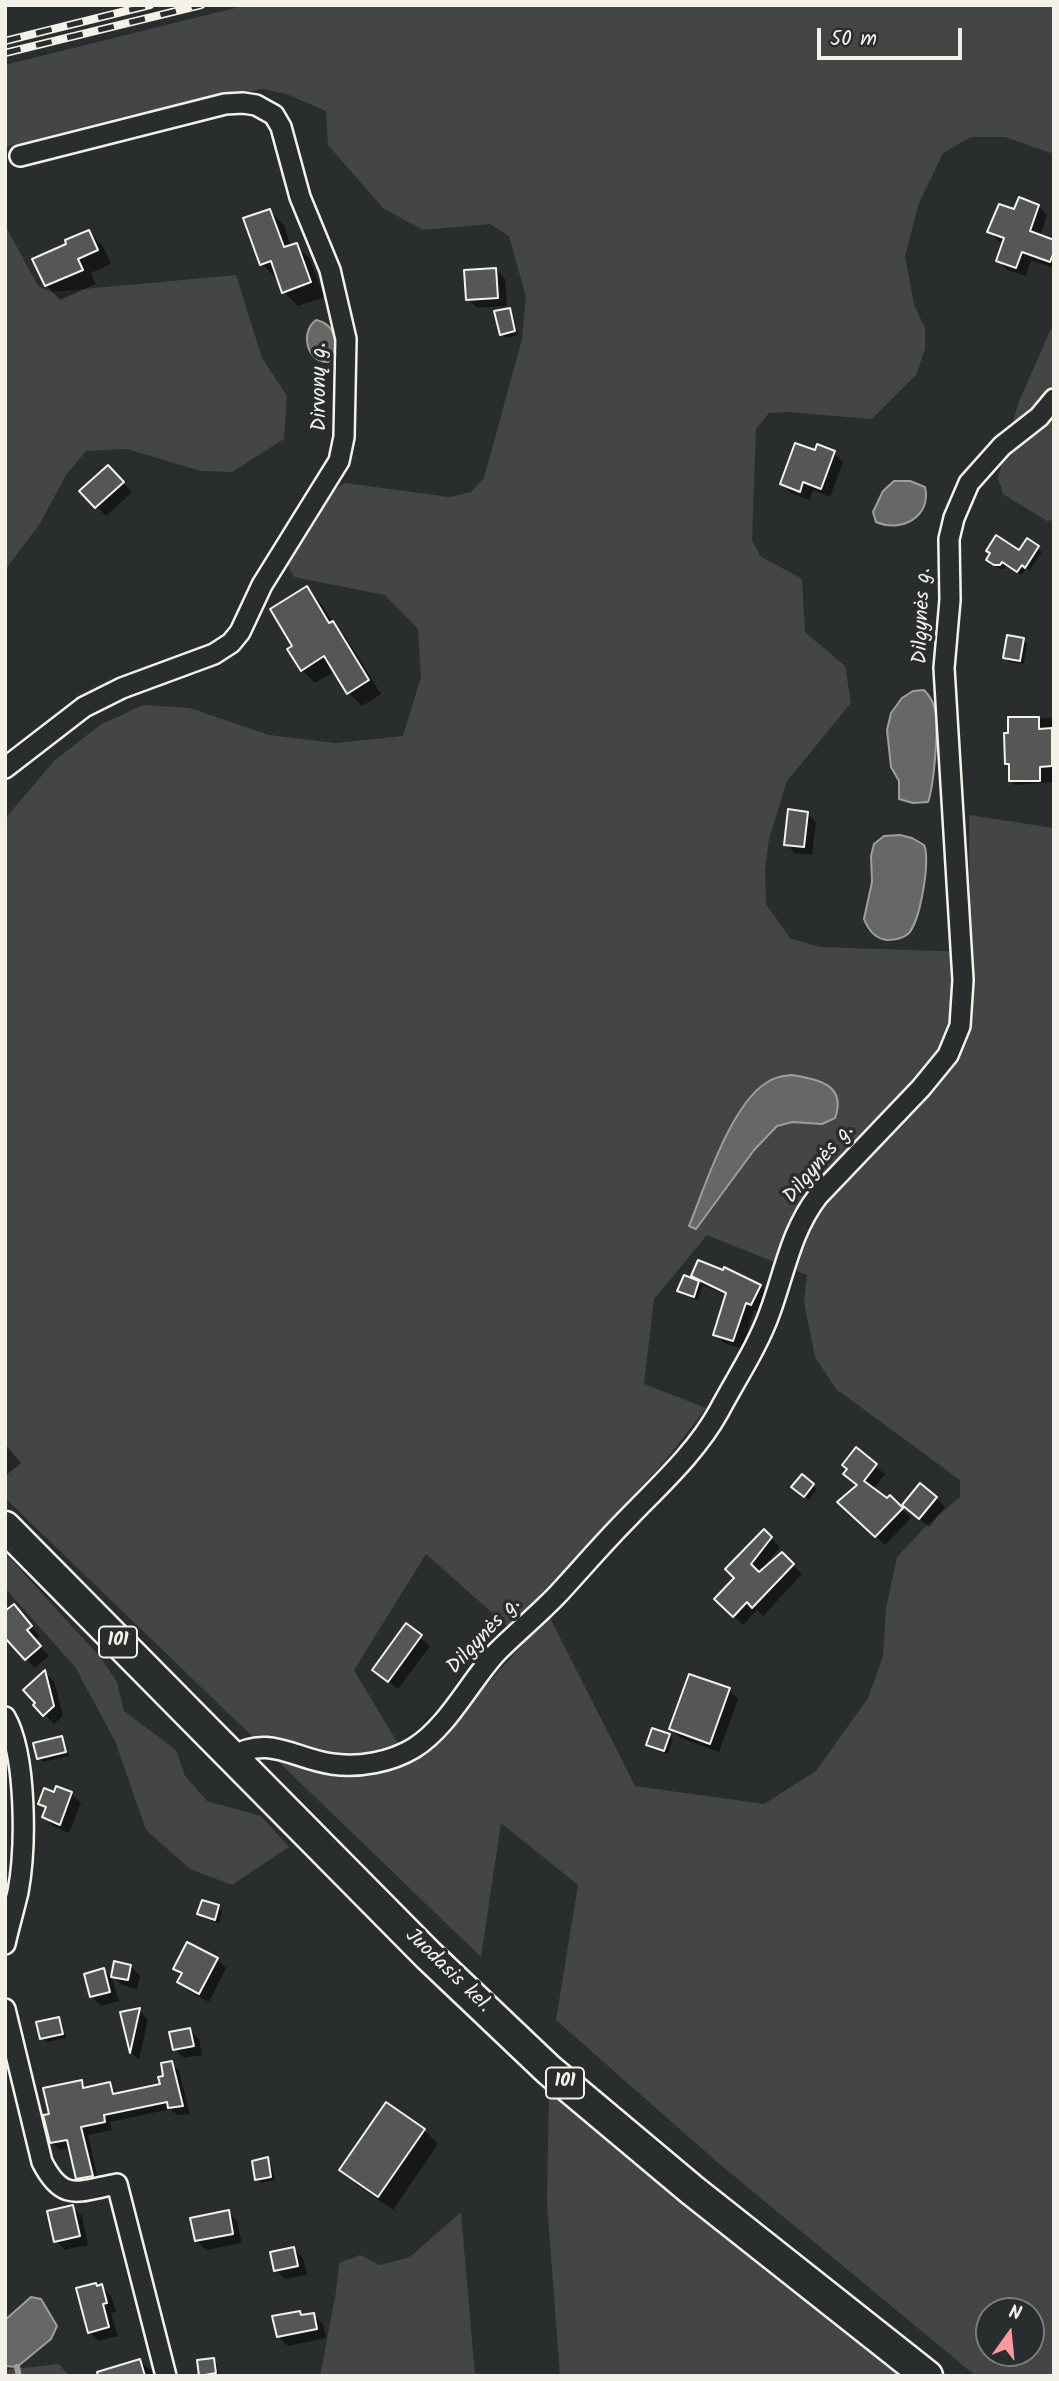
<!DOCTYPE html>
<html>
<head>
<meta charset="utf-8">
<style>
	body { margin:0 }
	#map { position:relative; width:1059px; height:2381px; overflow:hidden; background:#2a2d2e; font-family:Kalam,sans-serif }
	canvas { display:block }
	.frame { position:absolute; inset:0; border:7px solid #f4f1e8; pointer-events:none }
	.north { position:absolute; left:975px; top:2297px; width:70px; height:70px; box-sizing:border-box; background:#2a2d2e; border:2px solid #7b7b78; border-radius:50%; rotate:15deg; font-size:19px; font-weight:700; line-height:28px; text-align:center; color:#f4f1e8 }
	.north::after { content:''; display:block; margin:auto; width:24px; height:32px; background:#ff9aa2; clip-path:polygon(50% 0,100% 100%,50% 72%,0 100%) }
	.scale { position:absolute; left:817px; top:28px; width:145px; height:32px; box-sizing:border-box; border:4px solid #f4f1e8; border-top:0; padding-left:9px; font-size:21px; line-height:24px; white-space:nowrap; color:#f4f1e8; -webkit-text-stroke:5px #2a2d2e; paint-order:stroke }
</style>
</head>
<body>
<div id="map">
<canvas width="1059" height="2381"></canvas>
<div class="frame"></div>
<div class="north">N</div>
<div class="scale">50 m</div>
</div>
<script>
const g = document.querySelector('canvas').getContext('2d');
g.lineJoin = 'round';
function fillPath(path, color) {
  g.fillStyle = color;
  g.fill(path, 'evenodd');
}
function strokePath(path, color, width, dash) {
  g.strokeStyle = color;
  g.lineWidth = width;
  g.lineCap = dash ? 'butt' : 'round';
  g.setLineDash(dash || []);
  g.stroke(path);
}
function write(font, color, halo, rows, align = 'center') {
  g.font = font + ' Kalam,sans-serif';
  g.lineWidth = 7;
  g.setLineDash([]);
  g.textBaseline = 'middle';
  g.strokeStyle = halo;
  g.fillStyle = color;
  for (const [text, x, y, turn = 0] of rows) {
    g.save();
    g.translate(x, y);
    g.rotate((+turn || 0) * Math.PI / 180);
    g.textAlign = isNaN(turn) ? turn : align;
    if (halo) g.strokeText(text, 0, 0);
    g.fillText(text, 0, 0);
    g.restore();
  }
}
const green = new Path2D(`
	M247 5H1054V154L1005 137H971L943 153 919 203 905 256 914 305 925 328V349L916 375 872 419 786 412 769 413 756 429 752 540 760 556 802 579 805 632 845 666 851 703 787 781 769 839 765 870 766 904 790 938 820 947 970 952 969 815 1054 828V2376H976L716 2161 556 2020 578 1885 501 1823 481 1957 5 1498V819L54 761 100 725 143 705 190 708 269 735 335 743 403 736 421 677 418 629 385 595 294 577 287 564 324 496 345 483 449 497 471 492 484 478 522 339 526 297 509 236 490 224 423 230 383 208 328 145 326 111 287 94 262 89 134 114 5 147V65ZM707 1235 807 1275 804 1302 815 1357 836 1389 960 1480V1497L928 1524 897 1557 886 1608 883 1656 868 1698 816 1771 764 1804 635 1786 539 1596 666 1460 706 1408 644 1384 654 1299ZM426 1554 525 1642 436 1741 397 1742 354 1670ZM989 2311H1031V2353H989Z
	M5 225 38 286 52 292 236 275 262 358 287 396 284 439 232 472 200 471 127 449 86 451 66 475 39 525 5 570Z
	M1054 322V520L1047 521 1003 494 998 478 1018 404Z
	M5 1553 100 1657 117 1682 124 1711 176 1750 185 1776 207 1801 261 1816 289 1847 232 1885 190 1869 146 1830 115 1741 75 1667 5 1588Z
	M549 2092 901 2376H560L547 2203Z
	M461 2212 475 2376H320L336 2292 339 2263 360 2255 380 2265 410 2257Z
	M59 2364 69 2376H5V2370Z`);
const water = new Path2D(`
	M316 320C336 324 341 348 328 362 306 362 300 332 316 320Z
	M894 481H910L925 487C932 517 901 533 876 522L873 512 883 491Z
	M924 690C930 696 933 701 935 709 939 727 934 785 928 802L913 803 899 799V781L891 767 887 730 891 713 902 698 913 691Z
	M900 835 912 838 924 845C931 859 920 923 908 934 902 939 894 940 887 940 875 939 868 929 864 919L872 882 871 856 874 844 884 836Z
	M792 1075C818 1079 847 1085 835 1118L822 1124 792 1122 777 1126 754 1150 696 1229 689 1226C705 1187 730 1106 766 1083 774 1077 783 1076 792 1075Z
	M31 2297 41 2299 57 2326 51 2339 17 2367 5 2366V2320Z`);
const shadow = new Path2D(`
	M1038 206 1047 215 1040 236 1054 241V268L1031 260 1026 276 1007 270 998 260 1004 243 998 241 989 231Z
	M270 211 284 225 291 247 296 245 310 259 324 297 298 306 284 292 279 277 276 278 262 264Z
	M89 232 103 246 111 264 91 273 96 284 60 300 46 285 69 245Z
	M496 269 505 279 507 306 477 308 468 299Z
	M509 310 513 314 518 335 506 338 501 334Z
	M816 452 834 453 843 462 830 497 813 490 809 500 791 493 782 484Z
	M117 476 132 492 106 516 82 491Z
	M1028 541 1042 552 1030 570 1026 568 1022 575 1007 565 1004 569H1000L992 564 1019 553Z
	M307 589 320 602 334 624 345 636 381 694 362 706 349 693 335 671 315 683 302 670Z
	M1023 640 1027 644 1024 664 1009 662 1005 657Z
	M1054 718V782L1015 785 1011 781V767L1007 763 1010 719Z
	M807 813 816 823 812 855 795 853 786 844Z
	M693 1275 760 1286 769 1295 760 1313 754 1310 742 1349 724 1343 715 1334 727 1296 703 1285 698 1300 684 1295 679 1290 685 1277 703 1285Z
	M5 1444 21 1463 5 1476Z
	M856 1450 885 1474 873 1490 887 1501 890 1497 911 1518 885 1545 849 1511 858 1486 846 1474Z
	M802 1477 817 1489 809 1500 798 1491Z
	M936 1498 945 1507 929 1527 904 1505Z
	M771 1538 780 1547 764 1567 766 1568 782 1554 802 1574 763 1616 757 1610 743 1625 716 1599Z
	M23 1616 40 1636 35 1640 49 1656 35 1668 26 1659Z
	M406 1626 430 1646 398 1689 374 1670Z
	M45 1673 54 1681 63 1716 54 1724 36 1705Z
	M729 1690 738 1699 719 1752 681 1738 671 1729Z
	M669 1735 673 1739 668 1754 652 1749 648 1744Z
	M61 1738 65 1743 69 1756 43 1762 39 1758Z
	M57 1788 71 1794 81 1803 69 1833 53 1826 44 1817 47 1810 40 1803 55 1794Z
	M218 1907 222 1911 219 1923 204 1918 199 1914Z
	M217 1959 226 1968 209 2002 188 1991 179 1982 182 1976 175 1969Z
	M131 1966 140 1976 137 1989 122 1985 113 1976Z
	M103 1970 112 1978 119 2001 101 2006 92 1996Z
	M139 2010 148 2019 139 2060 131 2052 122 2013Z
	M58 2019 62 2023 66 2038 46 2042 42 2038Z
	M189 2030 199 2039 202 2055 184 2058 175 2049Z
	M171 2063 179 2071 190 2114 177 2115 171 2109 110 2122 112 2130 88 2135 99 2183 85 2186 77 2178 70 2148 59 2150 52 2142 51 2115 81 2082 88 2088 110 2084 118 2095 162 2085Z
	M424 2130 438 2144 393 2210 356 2184 342 2170Z
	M267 2159 271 2164 275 2180 261 2183 257 2179Z
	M72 2207 82 2216 88 2245 65 2250 56 2241Z
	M228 2212 237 2221 242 2243 206 2250 196 2240Z
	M294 2249 303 2258 307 2275 285 2279 276 2270Z
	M96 2285 98 2287 102 2286 111 2296 116 2312 111 2313 118 2336 99 2341 89 2332Z
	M299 2313 303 2317 313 2314 323 2324 326 2338 288 2346 278 2336Z
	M213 2359 217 2364 219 2376H202Z
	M139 2361 159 2376H109Z`);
const stream = new Path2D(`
	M17 2367 19 2376`);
const building = new Path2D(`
	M1019 197 1039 205 1030 231 1054 240V252L1050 262 1022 252 1016 268 996 261 1004 238 987 232 999 204 1014 209Z
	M270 209 284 247 297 243 311 282 282 293 271 261 260 265 243 218Z
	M89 230 98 250 78 259 83 270 45 286 32 259 66 244 65 240Z
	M496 268 498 298 466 300 464 270Z
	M510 308 515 331 500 335 494 311Z
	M795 443 815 450 817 444 835 451 821 489 803 482 800 492 780 484Z
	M108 465 124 482 95 508 79 491Z
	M996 535 1019 550 1027 538 1039 546 1025 568 1022 565 1017 572 1002 562 1000 565H994L986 560 990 553 986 551Z
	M307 586 329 623 333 621 369 680 347 694 324 656 301 671 287 649 292 646 270 609Z
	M1007 635 1024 638 1020 661 1003 658Z
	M1008 717H1039V729L1052 728V766L1040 767V781H1009V764H1005L1004 733H1008Z
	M788 809 808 812 804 847 784 845Z
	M698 1260 723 1270 724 1267 761 1285 751 1305 746 1303 733 1341 713 1335 726 1293 691 1276Z
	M684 1275 699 1281 694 1297 677 1291Z
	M856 1447 877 1464 864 1481 887 1498 890 1495 903 1508 875 1537 837 1502 857 1485 843 1474 847 1469 842 1465Z
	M802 1474 814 1484 804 1497 791 1487Z
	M920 1483 937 1497 919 1519 902 1505Z
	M764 1529 772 1537 751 1564 759 1572 782 1552 794 1564 752 1608 747 1602 733 1617 714 1599 734 1578 725 1569Z
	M14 1604 32 1626 27 1630 41 1646 25 1660 5 1638V1611Z
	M406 1623 422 1635 388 1682 372 1670Z
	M45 1670 54 1706 43 1716 33 1705 35 1703 23 1690Z
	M689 1674 730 1688 710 1744 669 1729Z
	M652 1728 670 1734 664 1751 646 1745Z
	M62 1736 66 1752 37 1759 33 1743Z
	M56 1786 72 1792 60 1825 42 1817 46 1807 38 1804 44 1788 54 1792Z
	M202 1900 219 1905 215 1920 197 1914Z
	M187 1942 218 1958 199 1994 177 1982 182 1973 173 1969Z
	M114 1961 131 1965 128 1980 111 1977Z
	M104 1968 110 1992 90 1997 84 1974Z
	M140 2008 130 2053 120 2012Z
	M59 2017 63 2034 40 2039 36 2022Z
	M190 2028 194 2046 173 2050 169 2032Z
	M172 2061 183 2106 168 2108 167 2102 104 2115 105 2122 81 2127 93 2176 76 2179 67 2140 50 2143 43 2115 49 2114 43 2088 82 2080 83 2088 110 2082 113 2094 160 2084 158 2077 163 2076 161 2063Z
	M386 2102 425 2129 378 2197 339 2170Z
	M268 2157 271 2177 255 2180 252 2161Z
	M73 2205 80 2236 54 2242 47 2211Z
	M229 2210 233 2234 195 2241 190 2218Z
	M294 2247 298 2266 274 2271 270 2252Z
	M96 2283 97 2286 102 2284 107 2303 103 2304 109 2327 88 2333 76 2288Z
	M300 2311 301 2315 314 2313 317 2329 277 2337 272 2316Z
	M214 2358 216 2373 199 2376 197 2360Z
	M140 2359 145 2376H98L97 2372Z`);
const street = new Path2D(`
	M5 768 84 707 122 688 214 654 231 643 240 632 262 585 339 461 344 437 346 339 330 270 300 197 281 127 274 115 256 105 243 103 225 104 20 156
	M5 1717C27 1755 26 1849 18 1892 14 1909 9 1926 5 1944
	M231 1757C269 1734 294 1759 332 1764 359 1768 391 1762 414 1748 448 1727 470 1681 497 1652 517 1632 539 1614 558 1594 582 1568 605 1541 630 1516 662 1483 697 1451 719 1411 736 1379 758 1346 770 1312 785 1271 791 1231 818 1196L921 1088 948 1055 960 1026 963 980 944 668 950 600 949 539 954 518 969 483 1002 446 1039 417 1054 399
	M5 2009 42 2162C63 2203 78 2191 117 2184L166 2376`);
const primary = new Path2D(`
	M5 1527 428 1955 549 2070 692 2190 927 2376`);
const rail = new Path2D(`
	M5 41 150 5
	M5 53 201 5`);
const shields = [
	[118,1642,38],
	[565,2083,38]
];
const shieldNames = [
	["101",118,1642],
	["101",565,2083]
];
const streetNames = [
	["Dirvonų g.",321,387,-90],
	["Dilgynės g.",924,616,-88],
	["Dilgynės g.",820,1165,-50],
	["Dilgynės g.",485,1637,-47],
	["Juodasis kel.",447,1972,44]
];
fillPath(green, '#444645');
fillPath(water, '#676866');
strokePath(water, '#9f9f9a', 2);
fillPath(shadow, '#0007');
strokePath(stream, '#9f9f9a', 6);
fillPath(building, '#555756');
strokePath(building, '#f4f1e8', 2);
strokePath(street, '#f4f1e8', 24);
strokePath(primary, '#f4f1e8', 35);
strokePath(street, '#2a2d2e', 19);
strokePath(primary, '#2a2d2e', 30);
strokePath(rail, '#f4f1e8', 8);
strokePath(rail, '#2a2d2e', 5, [16]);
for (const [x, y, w] of shields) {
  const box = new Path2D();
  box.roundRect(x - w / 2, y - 15.5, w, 31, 5);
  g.fillStyle = '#2a2d2e';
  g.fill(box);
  strokePath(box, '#f4f1e8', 2);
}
write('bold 19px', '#f4f1e8', null, shieldNames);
write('21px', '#f4f1e8', '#2a2d2e', streetNames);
</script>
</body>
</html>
